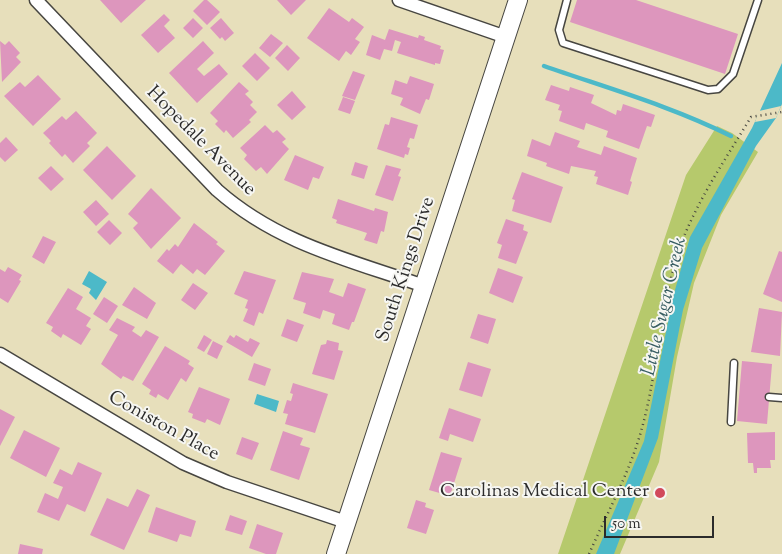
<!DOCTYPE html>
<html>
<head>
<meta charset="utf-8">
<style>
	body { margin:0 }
	#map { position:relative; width:782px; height:554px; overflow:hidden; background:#e7dfbb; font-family:"Sorts Mill Goudy",serif }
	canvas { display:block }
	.scale { position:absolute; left:604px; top:516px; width:110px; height:22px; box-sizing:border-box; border:2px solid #2b2b2b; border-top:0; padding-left:6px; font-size:15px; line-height:18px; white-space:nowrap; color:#2b2b2b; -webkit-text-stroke:4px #f6f6f2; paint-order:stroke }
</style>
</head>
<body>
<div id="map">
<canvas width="782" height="554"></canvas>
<div class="scale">50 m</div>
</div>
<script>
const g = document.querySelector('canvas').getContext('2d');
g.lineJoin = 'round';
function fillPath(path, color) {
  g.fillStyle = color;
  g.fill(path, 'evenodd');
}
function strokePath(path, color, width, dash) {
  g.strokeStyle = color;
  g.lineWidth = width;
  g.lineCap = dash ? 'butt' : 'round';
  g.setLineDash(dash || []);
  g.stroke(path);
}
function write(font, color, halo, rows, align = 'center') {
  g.font = font + ' "Sorts Mill Goudy",serif';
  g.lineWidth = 4;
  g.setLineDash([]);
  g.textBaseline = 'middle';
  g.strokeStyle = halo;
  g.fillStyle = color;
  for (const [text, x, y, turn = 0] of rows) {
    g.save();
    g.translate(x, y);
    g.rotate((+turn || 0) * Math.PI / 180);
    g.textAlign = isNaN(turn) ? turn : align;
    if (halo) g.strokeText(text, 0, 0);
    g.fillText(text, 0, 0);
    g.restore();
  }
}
const green = new Path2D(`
	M717 126 732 133 758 152 721 215 694 283 677 357 659 462 620 554H558L686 175Z`);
const water = new Path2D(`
	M782 63V104L776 118 756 146 702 248 683 310 658 438 614 554H596L644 441 673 297 690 237 752 128Z
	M89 271 107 282 96 300 89 293 91 289 82 284Z
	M257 394 279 401 276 412 254 404Z`);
const pier = new Path2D(`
	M781 106 776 118 755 122 759 111Z`);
const stream = new Path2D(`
	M544 66C607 88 671 106 731 136`);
const building = new Path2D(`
	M100 0H146L121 23Z
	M204 0H207L220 12 207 25 193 11Z
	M277 0H306L291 15Z
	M577 0H636L738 34 725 74 570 22Z
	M329 8 349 22 352 18 364 27 355 39 360 42 351 55 346 51 339 61 307 38Z
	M164 14 170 20 164 26 175 38 158 53 141 35Z
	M193 18 203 28 193 38 183 28Z
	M221 18 234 33 225 41 222 37 220 39 210 28Z
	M389 29 418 38 419 35 425 37 424 40 441 46 440 49 444 50 440 64 435 63V65L397 53 401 42 395 40 392 51 384 49 380 60 366 55 372 35 385 40Z
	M271 34 283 43 270 57 259 48Z
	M0 41 5 45 9 41 20 53 16 57 21 62 2 82Z
	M203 41 214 53 197 69 204 76 219 64 228 74 197 103 169 73Z
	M287 45 300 58 288 71 275 58Z
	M255 53 270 68 257 81 242 66Z
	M353 71 365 75 355 100 342 96Z
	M38 75 61 99 33 126 4 96 20 82 25 87Z
	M410 76 434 84 429 100 426 99 420 114 400 105 403 98 391 94 395 80 407 84Z
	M239 82 249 91 245 94 253 102 250 105 257 112 249 120 251 122 233 138 226 130 224 133 215 124 218 121 210 113Z
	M551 85 569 91 570 87 594 95 591 103 616 115 617 110 621 111 623 104 655 115 651 127 647 126 639 149 606 137 608 131 586 123 584 130 559 121 562 111 558 110 560 105 545 100Z
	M292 91 306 107 292 120 277 105Z
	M343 97 355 101 350 114 338 110Z
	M76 111 97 133 87 143 90 146 73 163 65 154 62 157 49 143 51 141 43 133 62 116 66 120Z
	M391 117 418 125 414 139 410 138 407 147 410 148 408 155 405 154 404 158 377 149 385 124 389 125Z
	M265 125 273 133 277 130 286 139 282 142 289 149 267 174 261 167 256 171 244 159 247 155 240 148Z
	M555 132 580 141 577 147 601 155 604 146 637 158 630 181 632 182 628 195 596 184 598 177 594 176 596 171 571 166 569 174 546 166 547 163 527 156 532 139 550 146Z
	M6 137 18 150 5 162 0 157V143Z
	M107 146 136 176 112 200 83 170Z
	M295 155 324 167 319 179 313 177 308 190 284 180Z
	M355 162 368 166 364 179 351 175Z
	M386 165 401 169 398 176 401 177 393 201 375 195Z
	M51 166 64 179 51 191 38 178Z
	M522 172 563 187 551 223 512 211 515 200 512 199Z
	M151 188 181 218 151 249 133 228 138 223 128 214Z
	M338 199 374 211 375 208 388 212 384 232 381 231 377 244 364 240 367 233 336 223 337 220 332 218Z
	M96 200 109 214 96 226 83 212Z
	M506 219 524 225 523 230 528 232 516 264 498 258 502 245 497 243Z
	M109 220 122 233 110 245 97 232Z
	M194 223 218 242 216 244 225 251 205 275 197 269 193 274 181 264 173 274 157 261 167 249 169 251 175 244 178 247Z
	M43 236 56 242 44 264 32 257Z
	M779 251 782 252V302L763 294Z
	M8 267 22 275 19 280 21 281 8 303 0 298V269L5 272Z
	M498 268 523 277 513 303 489 293Z
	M244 271 276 280 263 314 259 312 254 326 243 321 248 309 245 308 248 300 234 294Z
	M302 272 334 279 329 292 343 297 348 283 366 289 354 322H352L349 330 332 324 335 314 323 310 320 319 303 313 306 303 293 299Z
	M193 283 208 293 195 310 181 300Z
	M134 287 156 303 147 319 122 305Z
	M68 288 83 297 76 309 91 318 86 326 91 329 81 345 63 334 61 338 51 331 53 327 46 323Z
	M104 297 118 306 107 323 93 314Z
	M759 308 782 312 780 356 751 352Z
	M478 314 496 319 488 344 470 338Z
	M117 318 135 327 132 331 141 337 146 330 159 337 133 381 123 376 121 379 101 364 118 335 109 330Z
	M287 319 304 325 297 342 281 336Z
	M204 335 212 340 204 352 197 348Z
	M230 335 234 338 236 335 248 342 250 338 260 343 252 357 226 342Z
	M327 340 339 343 338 350 343 351 334 380 312 374 321 345 326 344Z
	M213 341 223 346 217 359 207 354Z
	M165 346 190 361 188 364 194 368 186 382 181 378 168 400 158 394 156 398 149 394 151 390 142 384Z
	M742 361 772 364 767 424 737 421Z
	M468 362 491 369 482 397 459 390Z
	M254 363 271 369 265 386 248 380Z
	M293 383 328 394 315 433 285 424 288 414 283 413 287 400 291 401 293 394 290 393Z
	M199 387 230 399 220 425 207 419 205 423 192 418 193 414 188 412Z
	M449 408 481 419 473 442 450 434 448 441 439 438Z
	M0 409 15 417 0 446Z
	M24 430 60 448 46 477 10 458Z
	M283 431 303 438 300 445 310 448 299 480 270 470Z
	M775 432V460H770L771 468H757V473H754L753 463H748L747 433Z
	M242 437 259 443 252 460 236 454Z
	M441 452 462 458 450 496 429 490Z
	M78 462 102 473 85 512 67 504 59 521 37 512 45 493 58 499 63 487 53 483 60 469 72 475Z
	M137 489 150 495 124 550 90 535 107 498 128 507Z
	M416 500 426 503 425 507 434 510 426 534 407 528Z
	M156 507 196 521 191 537 180 534 177 542 148 532Z
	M230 515 247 521 242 535 225 530Z
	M257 524 283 533 276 554H266L249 548Z
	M20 544 43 549 42 554H18Z`);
const path = new Path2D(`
	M589 554C607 513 630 472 642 428 659 366 660 300 683 239 700 196 727 157 751 117L782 112`);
const lane = new Path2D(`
	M567 0 559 30 563 43 708 90 718 89 733 74 758 0
	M769 397 782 398
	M731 422 734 363`);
const street = new Path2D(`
	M36 0 217 190C278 244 350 260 424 286
	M399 0 506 37
	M0 354 183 463 227 482 346 522`);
const secondary = new Path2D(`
	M336 554 518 0`);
const markers = [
	[660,493,6,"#d1495b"]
];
const streetNames = [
	["Hopedale Avenue",200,142,45],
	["South Kings Drive",407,270,-72],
	["Coniston Place",163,427,29]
];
const poiNames = [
	["Carolinas Medical Center",649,493]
];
const waterNames = [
	["Little Sugar Creek",666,307,-77]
];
fillPath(green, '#b6c96c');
fillPath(water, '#4cb9c8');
fillPath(pier, '#e7dfbb');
strokePath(stream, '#4cb9c8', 4.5);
fillPath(building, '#dd96bd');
strokePath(lane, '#474641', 9);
strokePath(street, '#474641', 15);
strokePath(secondary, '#474641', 20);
strokePath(path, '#474641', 2.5, [1, 4]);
strokePath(lane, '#fff', 6);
strokePath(street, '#fff', 12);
strokePath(secondary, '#fff', 18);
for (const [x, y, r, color] of markers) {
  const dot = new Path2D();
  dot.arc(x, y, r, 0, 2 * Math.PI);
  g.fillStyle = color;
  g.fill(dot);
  strokePath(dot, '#f6f6f2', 2);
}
write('19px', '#2b2b2b', '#f6f6f2', streetNames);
write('19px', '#2b2b2b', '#f6f6f2', poiNames, 'right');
write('italic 20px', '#375d62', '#f6f6f2', waterNames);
</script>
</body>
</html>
